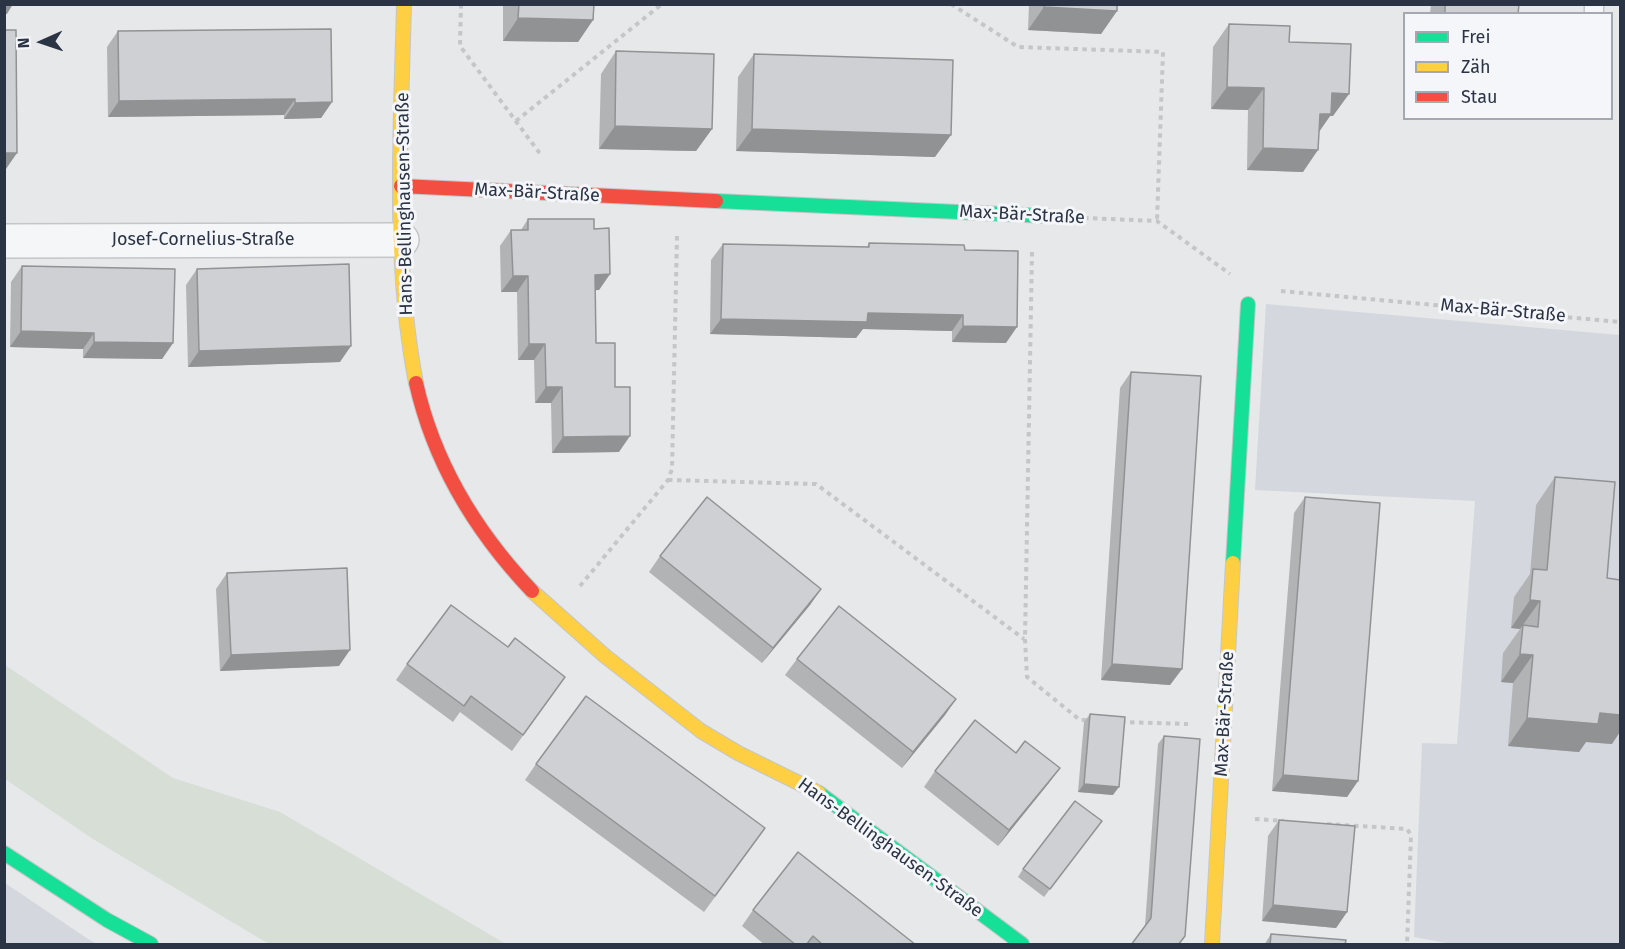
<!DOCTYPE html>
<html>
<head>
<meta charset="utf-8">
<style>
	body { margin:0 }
	#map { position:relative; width:1625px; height:949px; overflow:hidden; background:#e6e8ea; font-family:"Fira Sans",sans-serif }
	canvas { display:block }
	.frame { position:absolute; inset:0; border:6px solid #2b3445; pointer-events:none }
	.legend { position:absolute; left:1403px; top:12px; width:210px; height:108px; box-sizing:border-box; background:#f4f6f9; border:2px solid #a4a8b1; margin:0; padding:8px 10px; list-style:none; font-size:18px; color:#2b3445 }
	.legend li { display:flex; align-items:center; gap:12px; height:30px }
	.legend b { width:30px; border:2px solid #a4a8b1 }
	.north { position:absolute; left:12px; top:12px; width:60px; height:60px; -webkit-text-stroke:4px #f4f6f9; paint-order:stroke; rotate:267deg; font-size:16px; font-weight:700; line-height:24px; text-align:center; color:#2b3445 }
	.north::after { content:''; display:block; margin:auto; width:21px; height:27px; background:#2b3445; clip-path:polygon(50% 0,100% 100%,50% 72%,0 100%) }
</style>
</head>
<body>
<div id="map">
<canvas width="1625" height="949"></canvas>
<div class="frame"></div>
<ul class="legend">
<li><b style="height:8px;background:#16e098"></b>Frei</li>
<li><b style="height:8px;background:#ffcf43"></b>Zäh</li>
<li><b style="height:8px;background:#f24e42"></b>Stau</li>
</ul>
<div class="north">N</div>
</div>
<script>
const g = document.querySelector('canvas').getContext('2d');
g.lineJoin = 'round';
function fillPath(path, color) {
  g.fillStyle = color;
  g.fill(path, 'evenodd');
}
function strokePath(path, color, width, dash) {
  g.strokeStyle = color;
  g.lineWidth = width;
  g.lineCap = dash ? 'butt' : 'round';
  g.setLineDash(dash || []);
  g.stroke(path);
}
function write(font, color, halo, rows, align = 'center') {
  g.font = font + ' "Fira Sans",sans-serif';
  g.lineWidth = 6;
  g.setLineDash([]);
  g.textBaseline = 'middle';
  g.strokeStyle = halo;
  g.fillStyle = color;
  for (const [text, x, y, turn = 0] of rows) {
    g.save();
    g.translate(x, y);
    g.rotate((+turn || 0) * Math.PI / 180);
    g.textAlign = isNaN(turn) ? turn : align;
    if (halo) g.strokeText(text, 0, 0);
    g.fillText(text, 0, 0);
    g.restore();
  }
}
const built = new Path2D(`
	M1266 304 1620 335V944H1451L1414 937 1422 743 1457 744 1475 501 1255 490Z
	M5 883 88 939 97 944H5Z`);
const green = new Path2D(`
	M5 665 173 778 280 812 506 944H269L93 839 5 779Z`);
const path = new Path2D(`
	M461 4 460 46 541 155
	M951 4 1018 47 1163 52 1157 221
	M516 121 662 4
	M1084 218 1157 221 1230 274
	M1032 252 1025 639 1027 677 1080 720H1090
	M1281 291 1620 322
	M668 480 816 484 1024 639
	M580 586 668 480 672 469 677 236
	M1121 722 1188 724
	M1255 819 1284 821
	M1327 824 1407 829 1411 835 1407 944`);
const lane = new Path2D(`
	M1594 14V4`);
const street = new Path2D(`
	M4 241 402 240`);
const fast = new Path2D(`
	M716 201 1047 216
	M1233 563 1248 304
	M819 793 1022 944
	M4 853 107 920 151 944`);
const slow = new Path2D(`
	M404 4C401 129 392 259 416 383
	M532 591 605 656 701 731 738 753 819 793
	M1212 944 1233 563`);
const jam = new Path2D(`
	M401 186 716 201
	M416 383C434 463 476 532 532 591`);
const wall = new Path2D(`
	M503 4H594L593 20 578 42 503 41Z
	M1029 4H1117V11L1101 34 1028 30Z
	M1431 4H1519L1518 14H1430Z
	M1229 24 1289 42 1333 116H1330L1319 132 1303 172 1247 170 1248 110 1211 109 1213 47Z
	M118 31 332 102 321 118 284 119V115L108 117 107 47Z
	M616 51 712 129 696 151 599 149 601 74Z
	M754 54 935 157 736 151 738 77Z
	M528 219 594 229 610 274 599 290H595L596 343 615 387 619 452 552 453 551 403H535L534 360H518L517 292H501L500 246 511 230H521Z
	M869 243 965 250 1006 343 952 342V331L863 329 856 338 710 334 711 260 723 244 867 247Z
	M22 266 173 343 162 359 83 358V349L10 347 11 282Z
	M197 269 340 362 188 367 186 285Z
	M1131 372 1182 669 1170 685 1101 680 1120 388Z
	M1555 477 1607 578 1612 744 1586 742 1579 752 1508 746 1513 683 1501 682 1503 653 1520 629 1511 628 1514 597 1530 574 1536 505Z
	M1305 497 1358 781 1347 797 1272 791 1294 513Z
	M660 556 821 589 810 605 762 663 649 572Z
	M227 573 339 666 220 671 216 589Z
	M508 647 565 677 512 751 460 712 453 722 396 680 407 664Z
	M797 659 956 699 945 715 902 768 785 675Z
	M1090 714 1113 795 1078 792 1084 722Z
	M1164 736 1185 936 1179 945H1131L1145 926 1158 744Z
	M1016 753 1060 768 1048 784 998 846 924 787 935 771Z
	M536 764 754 844 704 912 525 780Z
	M1279 820 1347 912 1336 928 1262 921 1268 836Z
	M1102 821 1044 897 1018 877 1023 869Z
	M753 910 916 945H765L742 926Z
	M1271 934 1345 945H1264Z`);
const shadedWall = new Path2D(`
	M4 4H13L7 14H4Z
	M1044 7 1117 11 1101 34 1028 30Z
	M518 18 593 20 578 42 503 41Z
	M1227 87 1264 88 1248 110 1211 109Z
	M1332 93 1349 94 1333 116H1330L1316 136 1317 116Z
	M295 99 284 115 108 117 119 101Z
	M332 102 321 118 284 119 295 103Z
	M615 126 712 129 696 151 599 149Z
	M752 129 951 135 935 157 736 151Z
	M1263 148 1318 150 1303 172 1247 170Z
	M4 153H17L6 169H4Z
	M610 274 599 290 583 291 595 275Z
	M513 276H528L517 292H501Z
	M868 313 963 315 952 331 863 329 856 338 710 334 721 319Z
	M963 326 1017 327 1006 343 952 342Z
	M21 331 94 333 83 349 10 347Z
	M94 342 173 343 162 359 83 358Z
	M529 344H545L534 360H518Z
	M351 346 340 362 188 367 199 351Z
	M546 387H562L551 403H535Z
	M630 436 619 452 552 453 563 437Z
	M821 589 810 605 762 663 773 648Z
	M1530 600 1540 601 1520 629 1511 628Z
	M350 650 339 666 220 671 231 655Z
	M1520 654 1533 655 1513 683 1501 682Z
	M1112 664 1182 669 1170 685 1101 680Z
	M956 699 945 715 902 768 913 752Z
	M1600 713 1620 715V732L1612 744 1586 742 1579 752 1508 746 1527 718Z
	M1060 768 1048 784 998 846 1009 830Z
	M1283 775 1358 781 1347 797 1272 791Z
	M1084 784 1119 787 1113 795 1078 792Z
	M1273 905 1347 912 1336 928 1262 921Z`);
const building = new Path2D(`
	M519 4H594L593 20 518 18Z
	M1044 4H1117V11L1044 7Z
	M1445 4H1519L1518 14 1445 13Z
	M1229 24 1290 26 1289 42 1351 44 1349 94 1332 93 1331 114H1320L1318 150 1263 148 1264 88 1227 87Z
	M331 29 332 102 295 103V99L119 101 118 31Z
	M4 30H16L17 153H4Z
	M616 51 714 54 712 129 615 126Z
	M754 54 953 60 951 135 752 129Z
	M528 219H594V229L609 228 610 274 595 275 596 343H615V387H630V436L563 437 562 387H546L545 344H529L528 276H513L511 230H528Z
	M869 243 964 245 965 250 1018 251 1017 327 963 326V315L868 313 867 322 721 319 723 244 869 247Z
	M349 264 351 346 199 351 197 269Z
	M22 266 175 269 173 343 94 342V333L21 331Z
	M1131 372 1201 376 1182 669 1112 664Z
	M1555 477 1615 482 1607 578 1620 580V715L1600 713 1598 724 1527 718 1533 655 1520 654 1523 625 1538 627 1540 601 1530 600 1533 569 1547 570Z
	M707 497 821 589 773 648 660 556Z
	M1305 497 1380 503 1358 781 1283 775Z
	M347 568 350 650 231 655 227 573Z
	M451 605 508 647 515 638 565 677 523 735 471 696 464 706 407 664Z
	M839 606 956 699 913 752 797 659Z
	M586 696 765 828 715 896 536 764Z
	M1090 714 1125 717 1119 787 1084 784Z
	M975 720 1016 753 1025 741 1060 768 1009 830 935 771Z
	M1164 736 1200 739 1185 936 1178 945H1131L1151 918Z
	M1075 801 1102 821 1050 889 1023 869Z
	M1279 820 1355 826 1347 912 1273 905Z
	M798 852 916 945H823L813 936 806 945H796L753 910Z
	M1271 934 1346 940 1345 945H1270Z`);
const streetNames = [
	["Max-Bär-Straße",537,193,3],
	["Hans-Bellinghausen-Straße",405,204,-91],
	["Max-Bär-Straße",1022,215,3],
	["Josef-Cornelius-Straße",203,240],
	["Max-Bär-Straße",1503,311,5],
	["Max-Bär-Straße",1225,714,-87],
	["Hans-Bellinghausen-Straße",890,848,36]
];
fillPath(built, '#d4d7dd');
fillPath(green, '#d6ded6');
strokePath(lane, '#c4c6c8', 21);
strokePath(street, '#c4c6c8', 36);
strokePath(fast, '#c4c6c8', 16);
strokePath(slow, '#c4c6c8', 16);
strokePath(jam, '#c4c6c8', 16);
strokePath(path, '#c5c6ca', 4, [4.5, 4.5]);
strokePath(lane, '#f5f6f7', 18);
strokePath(street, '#f5f6f7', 33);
strokePath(fast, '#16e098', 14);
strokePath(slow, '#ffcf43', 14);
strokePath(jam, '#f24e42', 14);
fillPath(wall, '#b1b3b5');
fillPath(shadedWall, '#909294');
fillPath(building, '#ced0d3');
strokePath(building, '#909294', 1.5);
write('18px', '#2b3445', '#f4f6f9', streetNames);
</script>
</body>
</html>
